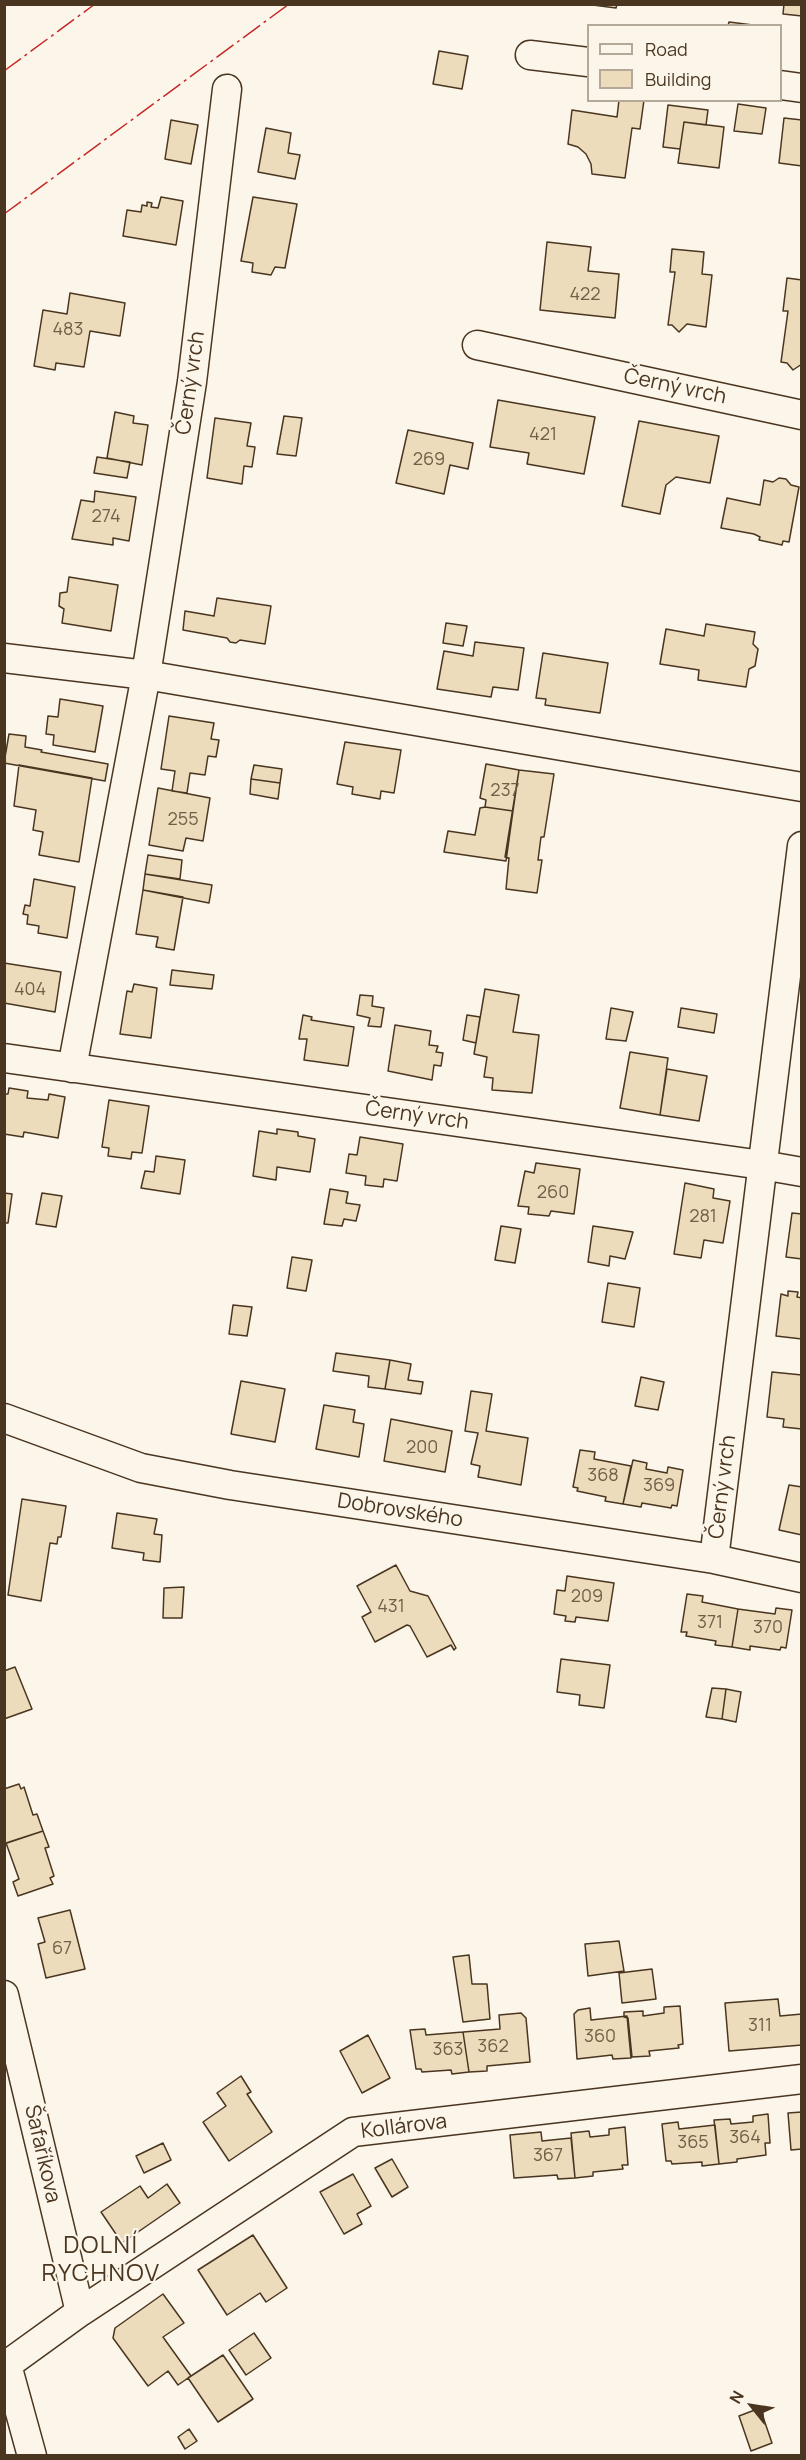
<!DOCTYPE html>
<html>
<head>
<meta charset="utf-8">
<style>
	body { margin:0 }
	#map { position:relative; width:806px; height:2460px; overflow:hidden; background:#fbf6e9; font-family:Manrope,sans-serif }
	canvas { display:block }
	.frame { position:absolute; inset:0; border:6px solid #4a3520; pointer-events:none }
	.legend { position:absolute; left:587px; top:24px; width:195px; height:78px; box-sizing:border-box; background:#fbf6e9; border:2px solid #b4a999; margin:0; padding:8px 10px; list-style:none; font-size:18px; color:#4a3520 }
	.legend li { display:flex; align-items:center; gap:12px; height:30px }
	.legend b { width:30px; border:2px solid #b4a999 }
	.north { position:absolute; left:722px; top:2376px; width:60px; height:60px; -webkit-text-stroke:4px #fbf6e9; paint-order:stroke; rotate:300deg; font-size:16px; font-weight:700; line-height:24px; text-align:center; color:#4a3520 }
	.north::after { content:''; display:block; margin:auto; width:21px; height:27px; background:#4a3520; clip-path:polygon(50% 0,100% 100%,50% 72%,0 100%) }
</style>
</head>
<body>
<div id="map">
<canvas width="806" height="2460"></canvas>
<div class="frame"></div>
<ul class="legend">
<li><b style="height:8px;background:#fbf6e9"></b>Road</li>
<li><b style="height:16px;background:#ecdcbc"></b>Building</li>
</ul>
<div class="north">N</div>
</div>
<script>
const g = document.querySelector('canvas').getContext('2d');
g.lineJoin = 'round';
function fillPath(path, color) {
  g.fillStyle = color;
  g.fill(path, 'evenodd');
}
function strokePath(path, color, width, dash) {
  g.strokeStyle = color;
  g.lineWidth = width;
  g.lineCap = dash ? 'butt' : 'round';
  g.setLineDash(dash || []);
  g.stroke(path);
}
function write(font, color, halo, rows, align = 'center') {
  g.font = font + ' Manrope,sans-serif';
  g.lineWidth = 4.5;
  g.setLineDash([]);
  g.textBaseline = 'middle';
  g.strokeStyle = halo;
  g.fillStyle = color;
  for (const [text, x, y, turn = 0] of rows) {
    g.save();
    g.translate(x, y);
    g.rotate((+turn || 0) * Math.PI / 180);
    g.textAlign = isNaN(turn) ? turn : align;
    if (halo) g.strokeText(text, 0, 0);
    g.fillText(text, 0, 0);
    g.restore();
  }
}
const building = new Path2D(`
	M585 4H617L616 8Z
	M784 4H802V16L783 14Z
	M729 22 761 26H728Z
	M439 51 468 56 462 89 433 84Z
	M619 100H644L640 129 632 128 625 178 592 174 591 164 586 154 578 147 568 144 572 110 617 117Z
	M738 104 766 108 762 134 734 131Z
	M668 105 708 110 706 125 684 122 680 149 663 147Z
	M784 118 802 120V166L779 163Z
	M171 120 198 125 191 164 165 159Z
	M684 122 724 127 719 168 678 163Z
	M266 128 291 133 288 153 300 155 295 179 258 172Z
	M161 197 183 201 176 245 123 236 127 210 141 212 142 205 147 206V202L152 203 151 207 158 208Z
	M253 197 297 204 285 268 275 267 271 275 252 272 253 263 241 261Z
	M547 242 591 247 588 271 619 274 615 318 540 310Z
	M672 249 704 252 702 274 712 275 706 327 687 324 679 332 672 325H668L675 272H670Z
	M787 278 802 280V364L793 370 787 363 781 362 788 311H783Z
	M70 293 125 303 120 336 90 331 84 367 56 363 55 370 34 366 43 310 67 314Z
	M498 400 595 417 584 474 527 464 529 453 490 447Z
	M115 412 134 416 133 423 148 425 142 465 107 458Z
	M284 416 302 418 296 456 277 454Z
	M215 418 251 423 247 446 255 447 252 467 244 466 242 484 207 478Z
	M639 421 719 436 710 483 676 477 666 485 660 514 622 506Z
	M408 430 473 443 468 469 450 465 444 494 396 483Z
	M97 457 130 462 127 478 94 473Z
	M779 478 786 479 791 485 799 487 789 542 783 541 782 545 759 540 760 537 754 534 721 528 727 498 760 505 764 480 773 482Z
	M95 491 136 497 129 541 113 538V545L72 539 81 500 94 502Z
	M69 577 118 585 111 631 62 623 64 609 59 606 60 593 67 592Z
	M217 598 271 606 265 644 240 640 236 643 230 642 227 638 183 630 185 611 214 616Z
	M446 623 467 626 463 646 443 643Z
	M706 624 755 632 753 644 758 649 755 666 749 669 746 687 698 680 699 670 660 664 666 629 704 636Z
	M475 642 524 648 518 690 493 687 491 697 437 689 444 651 473 656Z
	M543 653 608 663 600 713 545 705 546 699 536 698Z
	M60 699 103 706 95 752 53 745 54 735 46 734 48 716 58 717Z
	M169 716 214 723 211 739 219 740 216 757 208 756 205 775 190 773 187 793 172 791 175 771 161 769Z
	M9 734 26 736 25 747 42 750 41 752 108 764 105 781 4 763Z
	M345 742 401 750 394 793 381 791 380 799 352 794 353 787 337 784Z
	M486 764 519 770 513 811 485 807 486 800 480 798Z
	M19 765 92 778 79 862 39 855 43 832 33 830 36 810 14 806Z
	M254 765 282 769 280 783 251 779Z
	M519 770 554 774 544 837H541L538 860H542L537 893 506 889 509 858 505 857Z
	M251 779 280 783 278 799 250 794Z
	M158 788 210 798 203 841 186 838 183 851 149 845Z
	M485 807 513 811 506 861 444 852 448 831 475 835 480 808Z
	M148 855 182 860 180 879 145 874Z
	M145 874 212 885 209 903 143 890Z
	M34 879 75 887 67 938 38 933 39 926 27 924 28 915 23 914 25 905 30 906Z
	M143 890 183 897 174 950 156 947 158 937 136 934Z
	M4 963 61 972 55 1012 4 1003Z
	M172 970 214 975 212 989 170 985Z
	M134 984 157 988 151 1038 120 1034 127 991 132 992Z
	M485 989 519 995 513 1032 539 1035 532 1093 492 1090 493 1078 484 1077 487 1057 474 1054Z
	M360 995 373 996 372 1006 384 1008 381 1027 368 1026 370 1018 357 1015Z
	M611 1008 633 1012 626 1041 606 1039Z
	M681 1008 717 1014 714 1033 678 1027Z
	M303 1015 312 1017 311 1020 354 1027 348 1066 304 1060 307 1039H299Z
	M467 1015 480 1017 476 1043 463 1040Z
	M395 1025 431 1031 429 1045 438 1046 436 1052 443 1053 441 1066 434 1065 432 1080 388 1071Z
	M630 1052 668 1058 660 1115 620 1108Z
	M667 1069 707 1076 699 1121 660 1115Z
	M9 1088 28 1091 27 1098 48 1100 49 1094 65 1097 58 1138 24 1132 23 1137 4 1134 5 1094H8Z
	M109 1100 149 1106 142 1153 132 1152 131 1159 108 1156 109 1148 102 1147Z
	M277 1129 298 1132V1136L315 1139 310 1172 277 1167 276 1180 253 1176 259 1131 277 1134Z
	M360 1137 403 1144 397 1181 384 1179 383 1187 365 1185 366 1176 346 1173 349 1154 357 1155Z
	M156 1156 185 1160 180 1194 141 1188 145 1171 154 1172Z
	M536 1163 580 1169 574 1214 551 1211 549 1216 528 1214 529 1207 518 1206 525 1171 534 1173Z
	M685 1183 714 1189 713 1198 730 1201 723 1243 704 1240 701 1258 674 1254Z
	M330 1189 348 1192 346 1203 360 1205 356 1221 344 1219 342 1226 324 1224Z
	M4 1193 12 1194 8 1223H4Z
	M42 1193 62 1196 56 1227 36 1224Z
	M792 1213 802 1214V1259L786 1257Z
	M501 1226 521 1229 515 1263 495 1260Z
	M593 1226 633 1232 625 1259 610 1256 609 1266 588 1262Z
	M292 1257 312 1260 306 1291 287 1288Z
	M608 1283 640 1288 634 1327 602 1322Z
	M788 1291 798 1292 797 1297 802 1298V1339L776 1336 781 1294 788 1296Z
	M233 1305 252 1307 247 1336 229 1334Z
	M336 1353 390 1360 385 1389 368 1387 369 1376 333 1371Z
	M390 1360 411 1364 408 1380 423 1382 421 1394 385 1389Z
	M772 1372 802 1375V1429L783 1427 784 1419 767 1417Z
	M641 1377 664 1382 658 1410 635 1406Z
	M241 1381 285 1389 275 1442 231 1434Z
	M471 1391 492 1394 486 1431 528 1438 521 1485 478 1477 480 1466 471 1464 478 1433 465 1431Z
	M324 1405 355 1410 353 1422 364 1424 359 1457 316 1449Z
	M391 1419 452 1431 445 1472 384 1461Z
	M580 1450 595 1452 594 1459 631 1466 623 1504 605 1501 606 1497 577 1491 578 1488 573 1487Z
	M633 1460 647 1463 646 1469 667 1473 668 1467 683 1470 677 1506 672 1505 671 1508 642 1503 641 1507 623 1504Z
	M789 1485 802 1487V1535L779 1530Z
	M22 1499 66 1506 61 1537H58L57 1544 50 1543 41 1601 8 1595Z
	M117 1513 157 1519 154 1534 162 1535 160 1562 143 1560 144 1553 112 1548Z
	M396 1565 410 1591 428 1596 456 1648 454 1650 451 1645 427 1657 410 1626 407 1625 375 1642 362 1617 371 1612 357 1586Z
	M567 1576 614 1583 608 1621 576 1617 575 1622 565 1621 566 1616 554 1614 557 1590 565 1591Z
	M184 1587 182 1618H163L164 1588Z
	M687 1594 703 1596 702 1602 738 1609 732 1647 715 1645 716 1641 686 1636 687 1632H681Z
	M776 1608 792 1610 786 1648 781 1647 780 1650 750 1646V1650L732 1647 738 1609 775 1614Z
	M561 1659 610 1665 604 1708 579 1705 580 1695 557 1692Z
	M15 1667 32 1709 4 1719V1671Z
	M712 1688 726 1689 722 1719 706 1717Z
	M726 1689 741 1692 736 1722 722 1719Z
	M19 1784 21 1789 24 1787 33 1815 37 1814 43 1831 4 1844V1789Z
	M43 1831 49 1847 45 1848 54 1876 50 1878 53 1884 18 1896 13 1882 19 1879 6 1843Z
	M70 1910 85 1969 46 1978 38 1944 45 1942 38 1918Z
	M619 1941 624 1971 588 1976 585 1944Z
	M469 1955 472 1984H487L490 2019 463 2022 453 1957Z
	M652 1969 656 1999 622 2003 619 1973Z
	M778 1999 780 2016 802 2014V2045L729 2051 725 2003Z
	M680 2006 683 2044 678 2045 679 2048 649 2051 650 2056 632 2057 628 2018 624 2017V2012L643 2011V2016L664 2013V2007Z
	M590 2008 591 2020 627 2016 631 2058 613 2059 612 2055 577 2059 574 2014 578 2010Z
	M521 2013 526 2018 530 2062 487 2066V2071L469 2072 463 2032 500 2029 499 2015Z
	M425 2029 426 2035 463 2032 469 2072 452 2074 451 2070 422 2072 421 2069H416L410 2030Z
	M368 2035 390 2078 362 2093 340 2051Z
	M241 2076 251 2092 247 2094 272 2132 229 2161 203 2122 226 2106 217 2093Z
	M802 2112V2149L791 2150 788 2113Z
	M768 2114 770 2143H765L766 2155 737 2159V2162L719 2164 714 2120 730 2119 731 2124 753 2122V2116Z
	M678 2122 679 2129 715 2125 719 2164 702 2166V2162L672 2164 671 2161H666L662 2124Z
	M625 2127 628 2165H622L623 2169 593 2172V2176L575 2178 571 2133 589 2131 590 2137 609 2135V2129Z
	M541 2132 542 2141 571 2138 575 2178 558 2179 557 2175 514 2178 510 2135Z
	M163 2143 171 2160 144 2173 136 2156Z
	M392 2159 408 2187 392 2197 375 2168Z
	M353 2174 371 2206 357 2214 362 2224 344 2234 320 2192Z
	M167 2184 180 2203 122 2243 101 2212 140 2186 148 2198Z
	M253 2235 287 2288 266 2302 260 2293 227 2315 198 2270Z
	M163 2294 184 2323 163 2337 191 2376 178 2385 168 2371 148 2386 113 2338 115 2328Z
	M254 2333 271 2358 246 2375 229 2350Z
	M223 2355 253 2399 218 2422 188 2378Z
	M760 2408 772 2443 751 2451 739 2416Z
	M189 2429 197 2441 185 2449 178 2437Z`);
const street = new Path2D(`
	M530 55 588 62
	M780 85 802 88
	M477 345 802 415
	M4 658 146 675 802 787
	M4 1058 762 1165 802 1172
	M72 1068 146 675 192 382 227 89
	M4 1418 141 1468 230 1485 714 1559 802 1578
	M714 1559 802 846
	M4 1995 80 2312
	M7 2365 32 2456
	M4 2367 80 2312 353 2132 802 2079`);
const power = new Path2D(`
	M4 71 95 4
	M4 214 289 4`);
const numberNames = [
	["422",585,295],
	["483",68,330],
	["421",543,435],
	["269",429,460],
	["274",106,517],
	["237",505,791],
	["255",183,820],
	["404",30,990],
	["260",553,1193],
	["281",703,1217],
	["200",422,1448],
	["368",603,1476],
	["369",659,1486],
	["209",587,1597],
	["431",391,1607],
	["371",710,1623],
	["370",768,1628],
	["67",62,1949],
	["311",760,2026],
	["360",600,2037],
	["362",493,2047],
	["363",448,2050],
	["364",745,2138],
	["365",693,2143],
	["367",548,2156]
];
const streetNames = [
	["Černý vrch",191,383,-82],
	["Černý vrch",675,387,12],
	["Černý vrch",417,1116,8],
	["Černý vrch",723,1487,-83],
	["Dobrovského",400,1511,9],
	["Kollárova",404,2127,-7],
	["Šafaříkova",42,2154,77]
];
const quarterNames = [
	["DOLNÍ",101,2246],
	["RYCHNOV",101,2274]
];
fillPath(building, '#ecdcbc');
strokePath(building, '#4a3520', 1.5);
strokePath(street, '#4a3520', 31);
strokePath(street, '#fbf6e9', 28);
strokePath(power, '#c62828', 1.5, [21, 4.5, 3, 4.5]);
write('18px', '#725f47', null, numberNames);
write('21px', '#4a3520', '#fbf6e9', streetNames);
g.letterSpacing = '1.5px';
write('24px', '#4a3520', '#fbf6e9', quarterNames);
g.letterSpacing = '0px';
</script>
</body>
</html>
